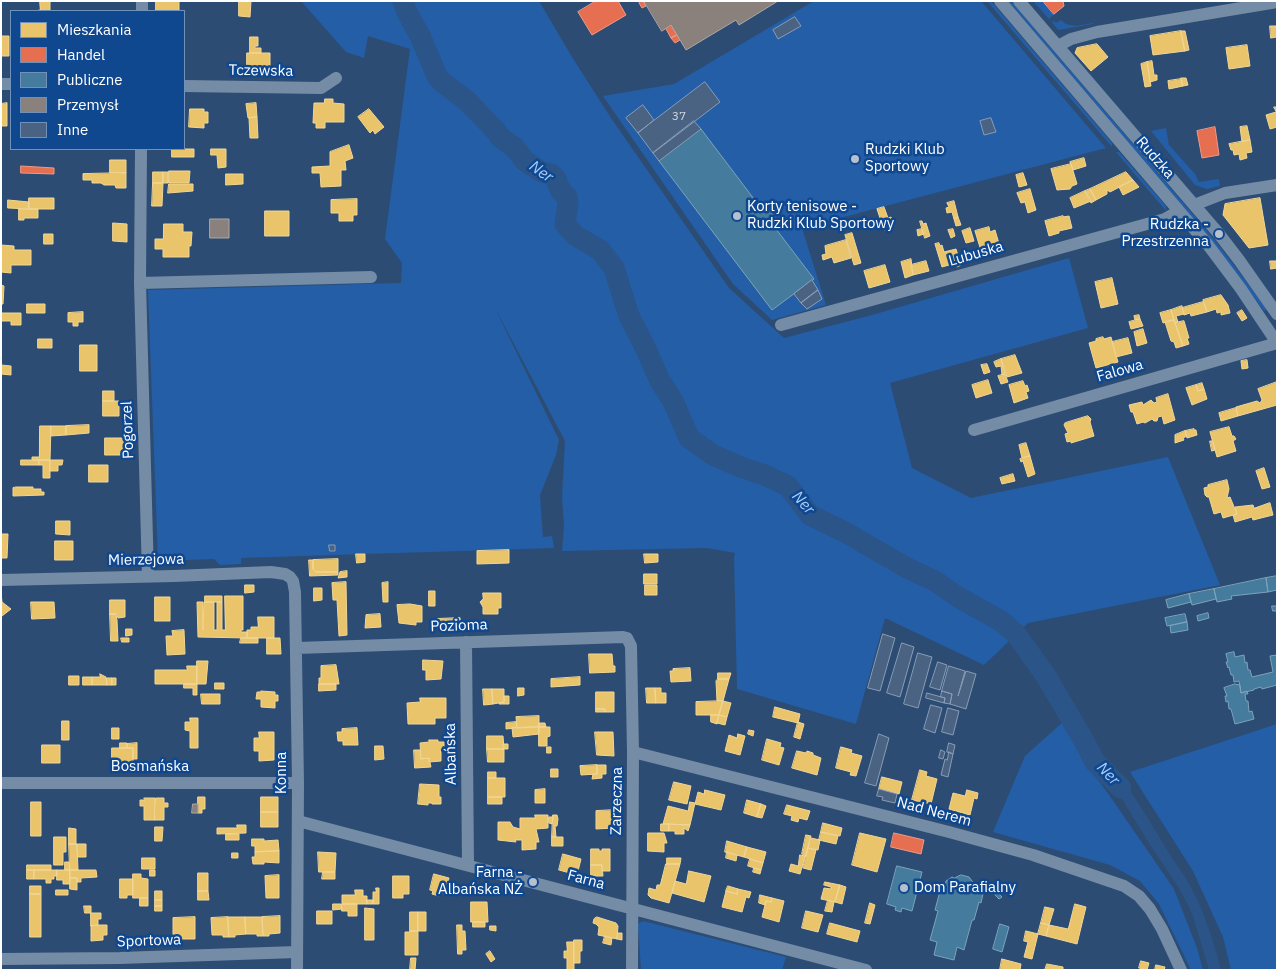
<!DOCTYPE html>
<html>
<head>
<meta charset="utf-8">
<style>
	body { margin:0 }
	#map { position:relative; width:1278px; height:971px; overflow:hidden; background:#2d4c73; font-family:"IBM Plex Sans",sans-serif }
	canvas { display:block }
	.frame { position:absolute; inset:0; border:2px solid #fff; pointer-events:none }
	.legend { position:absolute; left:10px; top:10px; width:175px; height:140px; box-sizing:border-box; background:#104890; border:1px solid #7091bc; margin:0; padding:6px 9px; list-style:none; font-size:15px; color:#fff }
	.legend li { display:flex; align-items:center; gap:10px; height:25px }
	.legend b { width:25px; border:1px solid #7091bc }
</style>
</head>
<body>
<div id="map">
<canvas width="1278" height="971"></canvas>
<div class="frame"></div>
<ul class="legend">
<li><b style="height:14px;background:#e9c46a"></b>Mieszkania</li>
<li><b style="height:14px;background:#e76f51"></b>Handel</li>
<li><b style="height:14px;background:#457b9d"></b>Publiczne</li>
<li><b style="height:14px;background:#8a817c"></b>Przemysł</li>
<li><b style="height:14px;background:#4a6382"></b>Inne</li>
</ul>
</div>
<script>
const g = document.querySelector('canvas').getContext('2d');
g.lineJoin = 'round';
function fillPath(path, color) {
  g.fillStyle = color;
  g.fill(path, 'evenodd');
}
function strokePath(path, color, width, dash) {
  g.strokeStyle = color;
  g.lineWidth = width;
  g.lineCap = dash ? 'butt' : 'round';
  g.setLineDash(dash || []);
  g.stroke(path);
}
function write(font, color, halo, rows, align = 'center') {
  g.font = font + ' "IBM Plex Sans",sans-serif';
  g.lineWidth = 5;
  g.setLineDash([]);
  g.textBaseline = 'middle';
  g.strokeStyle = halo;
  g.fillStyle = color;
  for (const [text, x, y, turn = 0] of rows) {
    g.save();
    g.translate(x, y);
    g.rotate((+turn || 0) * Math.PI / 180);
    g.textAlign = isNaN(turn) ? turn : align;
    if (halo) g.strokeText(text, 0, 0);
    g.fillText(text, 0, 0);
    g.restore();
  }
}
const green = new Path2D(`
	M301 1H539L572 57 611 118 729 288 784 338 872 315 1069 258 1088 328 890 383 912 468 971 498 1168 457 1220 585 1028 623 984 665 885 618 856 724 737 689 734 558 735 553 707 548 562 551 564 526 562 497 565 441 494 306 559 440 556 455 540 495 543 537 552 536 554 548 241 558V564L220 565 214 559 158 561 148 290 401 283 402 263 385 239 410 49 368 36 364 58 346 52Z
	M814 1H981L1106 148 802 228 826 305 772 320 733 284 603 96 674 84Z
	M987 1H991L1112 143V147Z
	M1008 1H1011L1214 239 1267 309 1264 311 1212 241Z
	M1033 1H1043L1054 14 1049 19Z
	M1061 20C1070 29 1082 25 1093 23V24L1058 30 1052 22 1054 21 1056 23Z
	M1166 128 1169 145 1195 174 1199 182 1219 179 1220 186 1207 189 1195 185 1151 131Z
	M1116 152H1119L1166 206V211Z
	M1064 721 1089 768 1107 792 1174 889 1197 948 1203 970H1191L1159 904 1140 881 1110 865 993 832 1025 756Z
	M1277 724V970H1231L1223 937 1193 871 1130 772Z
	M643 921 786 957 782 970H641L638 924Z`);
const water = new Path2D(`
	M1109 766C1133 790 1148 819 1166 848 1171 858 1179 867 1185 877 1202 905 1213 938 1221 970H1209L1192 913 1180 890 1147 840 1114 786 1101 769Z`);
const homes = new Path2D(`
	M40 1H50V11H35L40 10Z
	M156 1H179V11H156Z
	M239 1H251L250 17 239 16Z
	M1270 26H1276L1277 37 1271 38Z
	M1181 31H1185L1189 50 1185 51Z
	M1181 31 1185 51 1153 55 1150 36Z
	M1 36H9V56H1Z
	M250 37H258V46H255V48H261V53H250Z
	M1097 44 1108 57 1091 71 1075 53 1077 48Z
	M1247 45 1250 66 1229 69 1226 48Z
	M247 53H270V71H247Z
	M1152 61 1154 75H1157V80L1150 82 1147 62Z
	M1147 62 1151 86 1145 87 1141 64Z
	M1181 78H1186L1188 85 1183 86Z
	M1181 79 1183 86 1169 89 1168 81Z
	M325 99H333V103L344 104V122H325V128H316V123H313L314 103H324Z
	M7 103V126H1V104Z
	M256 103 257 117 248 118 246 104Z
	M1274 107H1277V127L1270 129 1266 115 1276 112Z
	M190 109H204V112H208V123H204V128L189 127Z
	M369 109 384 127 375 134 373 130 370 133 358 117Z
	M257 117 258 138H250L249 118Z
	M1247 126 1250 140 1242 142 1240 127Z
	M1250 140 1252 152 1246 153 1247 158 1240 160 1239 154 1234 155 1233 150H1231L1229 144Z
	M349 145 353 158 345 161 346 170H341V186L321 187 320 173H312V167L330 166V152Z
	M172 149H194V157H172Z
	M211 149H226V167L218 168 217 155H211Z
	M1084 158 1086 166 1073 170 1070 162Z
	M110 160H126V173H110Z
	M1071 164 1077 184 1072 186 1070 189 1057 190 1051 169Z
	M169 171H190L189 183H169Z
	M153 172H163V183H153Z
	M163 172H168V183H163Z
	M1126 172 1133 180 1110 192 1107 190V194L1096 200 1090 189Z
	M126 173V188H116L115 185H104L101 183H92V180H83V174Z
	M1023 173 1027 185 1019 187 1016 175Z
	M226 174H243V184L226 185Z
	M1133 180 1139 187 1123 195 1119 187Z
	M153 183H163L162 206H152Z
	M169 184H193V191L168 193Z
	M1030 189 1036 210 1028 213 1025 202 1021 203 1017 193Z
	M1090 189 1096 200 1091 203 1085 191Z
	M1085 191 1091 201 1074 208 1070 198Z
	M29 198H54V209H29Z
	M1260 198 1268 245 1249 248 1223 215 1225 204Z
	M357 199V215H353V221H339V213H331V200Z
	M8 200 29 202V209L8 208Z
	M954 201 958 217 954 219 952 212 947 213 946 208 949 207 947 203Z
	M884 207 888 218 891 217 893 223 890 224 891 228 884 230 877 209Z
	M19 209H38V218H24V220H19Z
	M265 211H289V236H265Z
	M1063 216V217L1069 216 1072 228 1059 231V233L1049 236 1045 221Z
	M958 217 961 225 956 226 954 219Z
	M920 221H922L923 224 926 223 930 236 925 238Z
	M113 223 127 224V242L113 241Z
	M164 224H183V232H192L191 246H189V257H163V249H155V239H163Z
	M989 227 990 232 995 230 1000 247 982 254 975 231Z
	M970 228 974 241 966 243 962 231Z
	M922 229 924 234 918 236 917 230Z
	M953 229 955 236 951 238 948 230Z
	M852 233 861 263 854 265 845 235Z
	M44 234H53V244H44Z
	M846 240 851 258 834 263 832 257 823 260 822 255 826 254 825 246Z
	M939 243 940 246 942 245 944 252 956 249 961 265 957 267 956 263 942 267 935 244Z
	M1 245 14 246V250H31V265H11V273L1 272Z
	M911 259 913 275 905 278 901 262Z
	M926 261 929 271 913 275 911 265Z
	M1270 261H1277V268L1271 269Z
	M885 265 890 282 869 288 864 271Z
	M1112 278 1118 304 1101 308 1095 282Z
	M1 285 4 286 3 304H1Z
	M1221 295 1228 305 1230 313 1221 315V312L1217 313 1216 309 1207 312 1203 300Z
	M1203 302 1207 312 1191 316 1190 313 1184 315 1182 308Z
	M27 304H45V313H27Z
	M1182 306 1184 314 1176 316 1178 322 1175 323 1171 310Z
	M1171 310 1174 320 1163 323 1160 313Z
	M1242 310 1247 318 1242 321 1237 313Z
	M83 312V322H78V326H73V322H68V313Z
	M1 313H21V325H11V321H1Z
	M1139 315 1140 319 1135 320 1134 316Z
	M1140 319 1143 326 1131 329 1129 322Z
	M1174 320 1183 346 1176 348 1174 342 1171 341 1165 322Z
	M1184 321 1189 338H1187L1189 344 1183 346 1175 323Z
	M1143 329 1147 343 1137 346 1134 332Z
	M1103 337 1104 339 1111 337 1118 362 1096 368 1089 343 1096 341V339Z
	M1128 338 1132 353 1116 357 1112 342Z
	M38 339H52V348H38Z
	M80 345H97V371H80Z
	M1015 355 1022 373 1007 377 1001 359Z
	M1001 359 1005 374 1002 375 1001 366 996 367 994 362Z
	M1247 360 1248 368 1242 369 1241 361Z
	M987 364 990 372 984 374 981 365Z
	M1 365 11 366V375L1 374Z
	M1005 374 1008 382 1001 384 998 376Z
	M988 380 992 393 976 398 972 385Z
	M1023 381 1025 386 1027 385 1029 391 1026 392 1028 398 1014 403 1009 385Z
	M1277 382V405L1238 416 1236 407 1257 401 1260 403 1262 400 1258 389Z
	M1202 383 1204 389 1198 391 1196 385Z
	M1196 385 1198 391 1204 389 1207 399 1192 405 1186 388Z
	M103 391H114V401H103Z
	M1168 394 1175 420 1164 424 1162 416 1158 417 1157 421H1154L1152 419 1145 423 1143 422 1137 424 1133 412H1131L1129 405 1142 402 1143 405 1151 400 1154 403 1157 402 1156 398Z
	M103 401H119V416H103Z
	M1236 408 1238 416 1221 421 1219 413Z
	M1088 416 1091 419 1090 422 1094 436 1071 443V441L1067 442 1065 434 1068 433 1064 425 1065 423Z
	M89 425V433L66 435V426Z
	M40 426H51L50 460H32V457H39Z
	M51 426H66V435L51 436Z
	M1229 427 1232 436H1234L1236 439 1233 441 1236 451 1217 457 1210 432Z
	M1194 429V430H1196L1197 435 1187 438 1185 431Z
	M1185 431 1187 436 1183 438 1184 440 1175 443V435Z
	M105 438H124V455H105Z
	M1210 441H1213L1215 450 1212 451Z
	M1026 443 1030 456 1022 458 1019 445Z
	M1030 456 1035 474 1028 477 1023 461 1021 462 1020 459Z
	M21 460H39V465H21Z
	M39 460H50V478H43V465H39Z
	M50 460H63L62 465H58V471H50Z
	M89 465H108V482H89Z
	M1264 468 1270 487 1262 489 1256 471Z
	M1013 474 1015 481 1002 484 1000 478Z
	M1227 480 1229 489 1227 498 1230 497 1237 514 1223 518 1221 512 1214 514 1209 497H1207L1205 495 1204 488 1208 487V485Z
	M16 487H33V489H41V492H44V495L13 496V488Z
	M1270 503 1273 515 1253 520 1252 517 1235 522 1233 515 1237 514 1235 507 1253 505 1254 508Z
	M56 521H70V535L56 534Z
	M1 534H8L7 558H1Z
	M55 541H73V560H55Z
	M509 550V563L477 564V551Z
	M356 554H365V562L357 563Z
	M644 554H658V562L645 563Z
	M338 559V572H316L313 569V560Z
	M309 560H313V569L316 572H338V575L310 576Z
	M347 571V577L338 578 340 572Z
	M644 574H657V584H644Z
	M346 582 347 635 339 636 337 600H333L332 583Z
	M388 582V602H383L382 583Z
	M245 585H254V592L245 593Z
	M645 585H657V595H645Z
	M314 588H322V600L314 601Z
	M429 591H435V606H429Z
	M1 593 2 602 11 609 2 616Z
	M483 593H501V608H498V614H483V607L480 602 483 599Z
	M205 596H222V602H205Z
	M225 596H243V630H241V632H247V638L198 637 197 602H203V630L204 602H214V630H217V602H222V630H225Z
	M155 597H170V621H155Z
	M110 600H125V617L118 618 117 614H110Z
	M31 602H54L55 618 32 619Z
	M410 604 422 606V622H416V625L399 623 397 605Z
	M110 614H116L117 620 118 641H111Z
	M380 614 381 627 365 628 366 615Z
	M258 617H274V638H247V630H251V627H258Z
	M460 618 461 628 438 629 437 619Z
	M126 629H132V635L126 636Z
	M184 630 185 654 167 655 166 636H173L172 631Z
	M121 638H129V642H122Z
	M241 638H258V643H240Z
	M267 638H280L281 654H267Z
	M589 654H612L613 666H615V672L590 673Z
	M423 660 443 661 441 679 426 680V670H423Z
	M197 661H208L206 684H197Z
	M336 665 339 684H319V678H321V666Z
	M187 666H197V684H155V670H187Z
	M690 668 691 681 671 682 670 671H673V669Z
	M718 673H731L729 679H718Z
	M100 674 106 677 107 685H92V677H100Z
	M69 676H79V685H69Z
	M83 677H92V685H83Z
	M580 677V685L551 687V679Z
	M107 678H112V685H107Z
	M112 678H116V685H112Z
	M718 679H729L723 701H717L716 681Z
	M215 683H224V689H215Z
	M184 684H197V695H193V688H184Z
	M319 684H336V690L319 691Z
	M518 688H524V695L518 696Z
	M646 688H655L656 703H647Z
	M655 688H661V693H666V703H656Z
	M483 689H492L493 704 484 705Z
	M492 689H504V702L493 704Z
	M261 691 275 692V695H278V701H275V708L261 707V699H256L257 692H261Z
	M596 692H614V712H605V709H596Z
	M201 694H220V704H202Z
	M504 696H509V704H499V703L504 702Z
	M420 698H446V718H435V724H408L407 703 420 702Z
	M723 701 719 715H696V702Z
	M723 701 731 703 727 717 719 715Z
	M775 707 800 714 798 723 773 717Z
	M596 709H605V712H596Z
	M711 715H719L717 724 711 722Z
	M719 715 727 717 725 725 717 723Z
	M539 716V727L517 728 516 717Z
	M190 718H198V748H190V731L185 730V722H190Z
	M62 721H69V740H62Z
	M516 722 517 728 506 729V723Z
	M798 722 804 724 800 739 794 737Z
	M539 723H545L546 727H539Z
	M539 727V734L513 737 512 728Z
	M539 727H550V736L547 737V746H539Z
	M112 728H119V739H112Z
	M357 728 358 745H343V741H338L337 732H342V729Z
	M749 730 754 731 753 736 748 734Z
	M259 732H274V760L259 761V751H254V738H259Z
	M595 732H613L614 756 597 755Z
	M738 734 745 736 740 755 725 751 729 735 737 738Z
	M487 736H503L504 749H487Z
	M767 739 781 743 780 747 784 748 779 765 762 760Z
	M429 740H438V742H444V750H441V761L429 762V758L421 759 420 743 429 742Z
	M120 743H127V748H120Z
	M137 743V759H133V748H127V744Z
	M503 744H508V749H504Z
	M42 745H60V763H42Z
	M375 746H383L384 759 375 760Z
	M547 747H551V753H547Z
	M841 747 852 750 851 753 862 756 856 776 850 775 851 772 836 768Z
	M112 748H133V767H112Z
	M487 749H504V762H488Z
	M414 750H420L421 759 429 758 431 767 415 768Z
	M797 751 806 753 807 751 813 753V755L821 758 817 775 792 768Z
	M597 765V774L581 775 580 766Z
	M597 765H606V774H602V778L592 779 593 774H597Z
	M551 769H558V777H551Z
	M920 770 927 772 926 776 937 779 931 804 912 800Z
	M488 772H496V778H488Z
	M882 777 902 782 899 794 879 789Z
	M488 778H505V797H488Z
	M674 782 691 786 687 804 669 800Z
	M420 784 439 785V797H441V804H432V803H428V805L418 804Z
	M545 789V803H535V790Z
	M705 790 725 795 721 810 695 804 698 792 704 794Z
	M967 790 978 793 977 799 974 798 970 815 949 809 953 793 965 796Z
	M198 797H205V809H202V813H198Z
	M261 797H278V812H261Z
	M488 797H502V804H488Z
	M144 798H155V820H144V806H140V800H145Z
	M156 798H164V803H168V807H164V820H155Z
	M747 800 761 804 757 817 744 813Z
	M31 802H41V836H31Z
	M690 802 695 803 690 825 663 824 668 806 688 811Z
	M761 804 766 806 762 818 757 817Z
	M787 805 810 811 807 820 799 818 798 822 791 820 792 816 784 814Z
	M616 810V816H613L614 828 596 829V811Z
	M261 812H278V827H261Z
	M535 815H548V828L536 829 539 842H536V849L522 850V840H515L516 842 498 840V822H510L513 827 520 829V818H535Z
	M553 815H557L558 819 557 826H555L556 837H552Z
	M549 817H553L552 824 549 823Z
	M823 823 842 828 840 836 821 832Z
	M661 824H669V831H661Z
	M669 824 690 825 688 831 684 828V834H675V831H669Z
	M237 825H246V833L217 834V828H237Z
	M155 827H163L162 841H155Z
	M69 828 76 829V844H69Z
	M821 832 838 836 836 844 819 840Z
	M648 833H664L667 843H664V852L648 851Z
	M860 833 886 839 877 872 852 865Z
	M226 834H239V840H226Z
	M806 835 811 836 806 856 802 854Z
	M54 837H66V852H63V865H54Z
	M552 837H563V846H552Z
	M811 838 820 840 818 850 808 848Z
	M252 839H264V841L278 840 279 851 255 852V846H252Z
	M727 841 747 847 744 857 725 852Z
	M69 844H77L78 870H70Z
	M77 844H86V857H78Z
	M747 847 766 852 763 863 744 857Z
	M808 848 816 850 811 870 803 868Z
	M591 849H599V851H602V849H610V871H602V865H591Z
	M279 851V863L264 862V864H253L252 857H255V852Z
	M318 852 336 853 335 872H319Z
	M727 852 737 855 736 861 726 858Z
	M232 853H238V858H232Z
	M563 854 581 859 577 875 559 870Z
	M800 855 805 856 800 874 789 871 791 864 798 866Z
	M142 858H155V869H142Z
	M667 858H681L680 864H667Z
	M750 859 763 863 761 870 748 866Z
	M65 862H69L70 870H65Z
	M666 864H680L669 903 651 898 648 895 649 888 656 890 657 885H660Z
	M27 865H51V870H27Z
	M591 865H602L603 876H591Z
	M754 868 761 870 760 874 753 872Z
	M27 870H34V879H27Z
	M34 870H57V876H54V879H51V883H46V879H34Z
	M57 870H70V884H63V880H57Z
	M70 870H96L97 877 81 878V882H77V878H70Z
	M150 870H155V876H150Z
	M689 871 711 876 704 902 672 893 675 881 686 884Z
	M323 872H335V879H322Z
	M198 873H208V891H198Z
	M133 874H141V878L148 879V898H133Z
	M434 874 449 878 445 894 440 893 439 896 432 894 433 891 430 890Z
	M279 875V898H266L265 876Z
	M393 876H409V894H403V898H393Z
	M70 878H77V890L70 889Z
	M120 879H133V895H127V898H120Z
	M825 882 840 885 835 902 821 899 824 888 831 889V887L824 885Z
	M840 885 846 887 842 904 835 902Z
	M30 886H41V894H30Z
	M728 886 738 889 737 894 726 891Z
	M376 888H379V904H373V892H376Z
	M738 889 751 892 749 898 746 897 742 912 722 907 726 891 737 894Z
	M56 890H68V895H56Z
	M355 890H363V896H367V904H342V895H355Z
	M155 891H162V900H155Z
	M198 891H208L209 900H198Z
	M30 894H41V937H30Z
	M760 895 772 898 771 902 766 901 765 905 759 903Z
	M140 898H148V906H140Z
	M772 898 784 901 779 922 762 917 766 901 771 902Z
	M155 900H162V906H155Z
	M367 900H373V904H367Z
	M828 900 834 902 832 912 825 911Z
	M471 902H487L488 922H471Z
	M870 903 875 905 870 924 865 923Z
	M333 904H341L342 909 333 910Z
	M342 904H357V916H348V911H342Z
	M1075 904 1086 907 1077 944 1046 936 1049 925 1068 929Z
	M84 906H91V913H85Z
	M155 906H162V911H155Z
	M1045 907 1054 909 1049 925 1041 923Z
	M365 908 374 909V940H365Z
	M317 911H332V924H317Z
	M806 911 823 915 818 932 802 928Z
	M410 912H418V931H410Z
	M418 912H426V931H418Z
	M91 913H101V919H98V925L91 926Z
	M280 916V933L269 934V936H263L262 917Z
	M195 917V939H178V935H173V918Z
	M228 917 229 937H223V935H212L211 918Z
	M228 917H245L246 934 235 935V937H229Z
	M245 917H262L263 936H257V934H246Z
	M597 917 616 923 618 926 617 939 598 935 599 927 596 924 593 923 594 919Z
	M473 922H485V927H473Z
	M830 923 860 931 857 942 827 934Z
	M1041 923 1049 925 1046 936 1038 934Z
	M98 925H107V935H103V940L91 941V926Z
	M457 925H462V931H465L466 950H462V954H458Z
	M490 926H496V931L490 930Z
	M410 931H418V955H405V932H410Z
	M1026 931 1038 934 1032 959 1024 957 1028 942 1024 941Z
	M618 933H622V940L617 939Z
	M605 936 612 938 611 945 603 943Z
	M574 940H582V951H580V963H574Z
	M567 942H574V970H567V958H564V951H567Z
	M490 951 495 959 491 962 486 954Z
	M411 958H416L415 970H410Z
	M1002 959 1021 964 1020 970H1000Z
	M1141 961 1149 963 1147 970 1139 968Z
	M1047 964 1063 967V970H1045Z
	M1156 965 1165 967 1164 970H1155Z`);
const shops = new Path2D(`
	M596 1H618L626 15 592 35 578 12Z
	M643 1 646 6 642 8 639 3Z
	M1043 1H1063L1064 6 1054 14Z
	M671 25 677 35 671 38 666 29Z
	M677 35 680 40 675 43 671 38Z
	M1215 127 1219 155 1202 158 1197 131Z
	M21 166 54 168V174L21 173Z
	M894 833 924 840 921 854 891 847Z`);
const public = new Path2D(`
	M701 129 760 207 764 203 781 226 776 229 814 279 772 310 659 161Z
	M1277 576V590L1268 592 1266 578Z
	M1266 578 1268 592 1231 596 1232 599 1217 602 1214 589Z
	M1214 589 1216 599 1192 605 1189 594Z
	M1189 594 1191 602 1168 608 1166 600Z
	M1272 606H1277V611H1273Z
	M1208 613 1209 618 1198 621 1197 616Z
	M1185 614 1187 622 1167 626 1165 618Z
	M1187 622 1188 630 1171 633 1170 626Z
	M1234 652 1235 657 1244 655 1245 663 1247 662 1248 670H1250L1252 677 1273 672 1270 656 1277 655V685L1262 689 1261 687 1254 689V690L1241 693 1239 681 1234 682 1233 675H1231L1229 667 1228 668 1226 662H1228L1226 654Z
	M1235 684 1240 685 1241 693 1247 691 1248 694H1245L1246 701H1248L1249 712 1252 711 1254 719 1235 724 1231 709H1229L1228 701 1226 702 1225 696H1227L1224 688Z
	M897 866 922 872 912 911 902 908 901 912 895 910 896 907 887 904Z
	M961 875 969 877 975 885 984 889 981 903 979 902 974 920H972L964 950 957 947 954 960 934 955 937 942 930 940 938 911 935 910 940 891 944 892 946 881 952 877 954 878Z
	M998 893 1002 897 999 899 995 895Z
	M1000 924 1009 927 1002 952 993 949Z`);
const industry = new Path2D(`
	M644 1H778L739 25 736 20 686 50 671 25 662 31Z
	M210 219H229V238H210Z
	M193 804H198V813H192Z`);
const river = new Path2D(`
	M403 1 406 10 421 38 437 76 442 82 466 100 496 131 501 138 514 147 525 161 542 172 551 174 555 178 561 191 567 197 568 203 565 224 576 236 600 250 614 268 629 316 645 347 660 381 673 401 689 438 713 455 743 468 765 475 788 486 810 515 845 532 907 568 935 581 958 597 1001 621 1016 634 1046 676 1084 741 1095 762 1121 788`);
const building = new Path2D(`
	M795 17 801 26 778 39 773 30Z
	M705 82 720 102 653 153 638 133Z
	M643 105 654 120 638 133 626 118Z
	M991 118 996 132 984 135 980 121Z
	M694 121 701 129 659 161 653 153Z
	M812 280 818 290 801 303 794 294Z
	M818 290 822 299 807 309 801 303Z
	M329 545H335V551H330Z
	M883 634 895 638 880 691 868 688Z
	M902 643 914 647 900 697 887 693Z
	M918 653 932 657 918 708 904 704Z
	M938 662 947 665 940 690 930 687Z
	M949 666 965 671 958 696 966 671 976 674 966 709 950 704 952 694 942 691Z
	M942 691 952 694 950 704 944 703 945 698 941 697Z
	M927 693 945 698 944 703 926 698Z
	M931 705 942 708 935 733 924 729Z
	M948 708 959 711 953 735 942 732Z
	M879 734 889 738 876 786 865 783Z
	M949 743 955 745 953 754 947 752Z
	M941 750 945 752 943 759 939 758Z
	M949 752 953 754 948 777 941 775 945 759 947 760Z
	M879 789 897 794 895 803 882 800 883 797 877 796Z`);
const minor = new Path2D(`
	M1000 1 1208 245 1241 289 1277 343
	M1019 1 1219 234 1239 260 1277 314
	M142 11V1
	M1058 46 1071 39 1097 32 1277 2
	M1 84H11
	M184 86 321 88 336 78
	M141 149 140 283 148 576
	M1194 205 1225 193 1277 185
	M140 283 371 277
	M781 325 1165 219 1179 211
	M974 430 1277 343
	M1 580 174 576 271 572 285 574 290 577 293 581 295 592 298 783 297 970
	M466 642 468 865
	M297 648 623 637 627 638 631 646 633 752 632 970
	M633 752 949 832 1033 855 1124 886 1139 896 1150 909 1162 929 1181 970
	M1 783H298
	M298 821 866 970
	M1 959 120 958 297 952`);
const markers = [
	[855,159,5,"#b6c0ce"],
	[737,216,5,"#b6c0ce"],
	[1219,234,5,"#b6c0ce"],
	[533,882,5,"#b6c0ce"],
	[904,888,5,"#b6c0ce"]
];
const numberNames = [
	["37",679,117]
];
const streetNames = [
	["Tczewska",261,71,1],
	["Rudzka",1155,158,49],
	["Lubuska",976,254,-16],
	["Falowa",1120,371,-16],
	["Pogorzel",128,430,-92],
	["Mierzejowa",146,560,-1],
	["Pozioma",459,626,-2],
	["Albańska",451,754,-91],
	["Bosmańska",150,767],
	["Konna",282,773,-90],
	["Zarzeczna",617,801,-89],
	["Nad Nerem",934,812,15],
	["Farna",586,880,15],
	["Sportowa",149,941,-2]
];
const poiNames = [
	["Rudzki Klub",865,150],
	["Sportowy",865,167],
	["Korty tenisowe -",747,207],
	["Rudzki Klub Sportowy",747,224],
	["Rudzka -",1209,225,"right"],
	["Przestrzenna",1209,242,"right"],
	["Farna -",523,873,"right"],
	["Albańska NŻ",523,890,"right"],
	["Dom Parafialny",914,888]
];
const waterNames = [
	["Ner",541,172,35],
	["Ner",803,503,48],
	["Ner",1108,774,46]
];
fillPath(green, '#235ea7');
fillPath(water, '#2b5488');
fillPath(homes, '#e9c46a');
strokePath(homes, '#f0d697', 1);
fillPath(shops, '#e76f51');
strokePath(shops, '#ee9a85', 1);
fillPath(public, '#457b9d');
strokePath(public, '#7da3ba', 1);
fillPath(industry, '#8a817c');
strokePath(industry, '#ada7a3', 1);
strokePath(river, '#2b5488', 21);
fillPath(building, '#4a6382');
strokePath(building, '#899cb4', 1);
strokePath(minor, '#748ca6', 12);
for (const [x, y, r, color] of markers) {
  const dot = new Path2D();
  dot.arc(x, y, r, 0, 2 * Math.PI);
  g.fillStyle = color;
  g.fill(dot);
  strokePath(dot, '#104890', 2);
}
write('12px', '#d2d8e0', null, numberNames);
write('15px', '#fff', '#104890', streetNames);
write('15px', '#fff', '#104890', poiNames, 'left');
write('italic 16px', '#a5ccfa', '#104890', waterNames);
</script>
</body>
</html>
